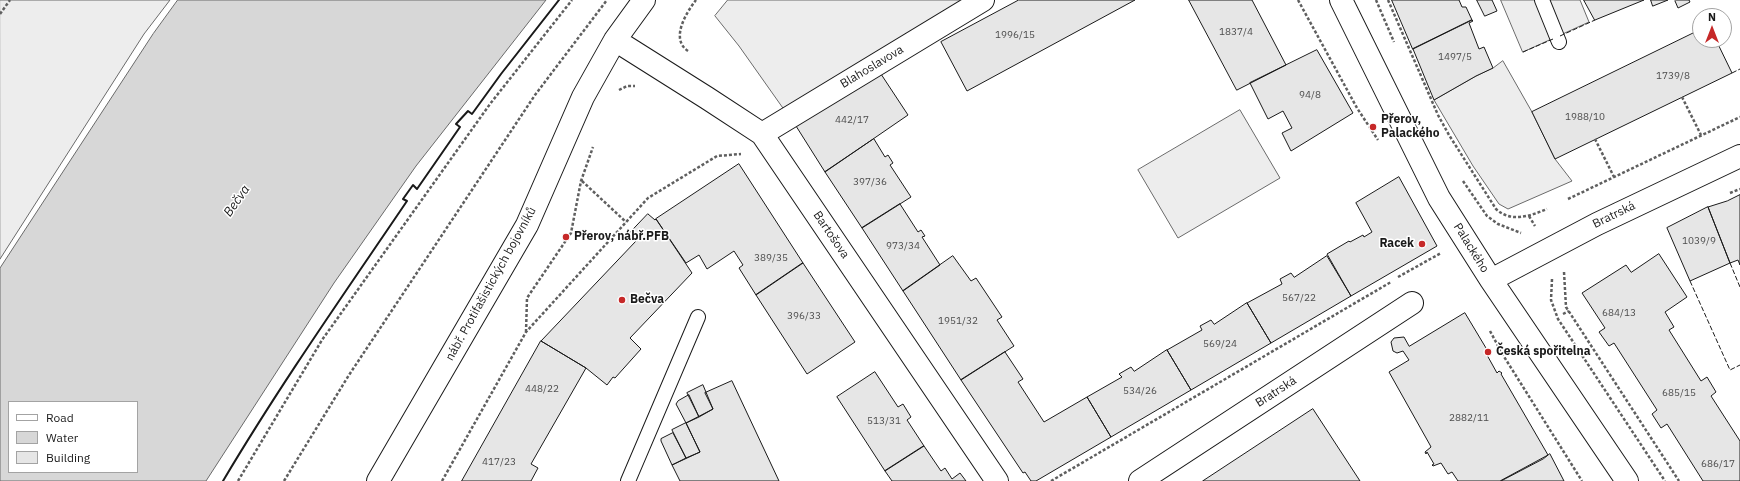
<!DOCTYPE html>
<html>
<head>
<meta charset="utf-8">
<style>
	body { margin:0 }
	#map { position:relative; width:1740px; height:481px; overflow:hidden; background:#fff; font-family:"IBM Plex Sans",sans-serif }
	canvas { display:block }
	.legend { position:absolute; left:8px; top:401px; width:130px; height:72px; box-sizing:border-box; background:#fff; border:1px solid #a3a3a3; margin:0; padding:5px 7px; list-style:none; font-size:12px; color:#1a1a1a }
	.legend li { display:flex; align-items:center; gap:8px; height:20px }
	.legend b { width:20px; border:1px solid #a3a3a3 }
	.north { position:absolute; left:1692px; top:8px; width:40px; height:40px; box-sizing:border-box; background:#fff; border:1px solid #a3a3a3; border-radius:50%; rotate:0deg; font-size:11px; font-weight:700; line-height:16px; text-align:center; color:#1a1a1a }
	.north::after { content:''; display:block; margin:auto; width:14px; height:18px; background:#c62828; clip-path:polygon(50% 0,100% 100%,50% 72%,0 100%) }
</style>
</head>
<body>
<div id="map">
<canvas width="1740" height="481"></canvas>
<ul class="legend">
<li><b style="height:5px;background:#fff"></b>Road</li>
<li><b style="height:11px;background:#d7d7d7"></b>Water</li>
<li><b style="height:11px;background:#e6e6e6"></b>Building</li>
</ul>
<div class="north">N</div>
</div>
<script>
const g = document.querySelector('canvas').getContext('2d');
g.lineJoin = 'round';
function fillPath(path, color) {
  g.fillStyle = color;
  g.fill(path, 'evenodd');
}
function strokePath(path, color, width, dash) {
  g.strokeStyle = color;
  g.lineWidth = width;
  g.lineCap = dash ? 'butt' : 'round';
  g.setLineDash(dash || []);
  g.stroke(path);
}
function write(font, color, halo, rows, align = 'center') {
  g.font = font + ' "IBM Plex Sans",sans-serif';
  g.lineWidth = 3;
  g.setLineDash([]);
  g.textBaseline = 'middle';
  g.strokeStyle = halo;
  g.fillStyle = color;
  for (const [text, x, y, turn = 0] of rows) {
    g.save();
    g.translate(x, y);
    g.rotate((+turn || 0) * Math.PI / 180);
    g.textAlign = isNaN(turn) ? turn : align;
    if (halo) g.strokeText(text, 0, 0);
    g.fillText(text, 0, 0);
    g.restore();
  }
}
const built = new Path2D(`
	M0 0H170L144 34 0 259Z
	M728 0H973L785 111 739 46 715 16Z
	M1501 0H1580L1589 22 1523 52Z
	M1503 61 1532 112 1555 159 1572 181 1508 209 1499 204 1473 166 1434 100 1476 76 1493 68Z
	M1240 110 1280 178 1178 238 1138 170Z`);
const water = new Path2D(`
	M178 0H546L416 166 334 283 206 481H0V268L153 34ZM9 402H137V472H9Z`);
const building = new Path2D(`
	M1019 0H1135L967 91 941 42Z
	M1189 0H1252L1286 65 1237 90Z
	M1392 0H1459L1462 7H1466L1472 20 1413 49Z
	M1477 0H1492L1497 11 1485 16Z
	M1584 0H1644L1595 20Z
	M1651 0H1668L1653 6Z
	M1676 0H1689L1690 2 1678 8 1675 1Z
	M1472 20 1473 21 1469 23 1479 49 1484 47 1493 68 1476 76 1434 100 1413 49Z
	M1700 30V40H1716L1732 73 1555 159 1532 112Z
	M1317 50 1353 113 1291 151 1282 133 1292 128 1283 111 1268 119 1250 83Z
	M879 71 908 115 825 172 796 126Z
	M874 139 885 157 888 155 893 163 890 165 911 197 862 228 825 172Z
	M739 164 803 263 756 295 739 268 743 265 734 251 707 269 699 255 686 263 656 219Z
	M1399 177 1437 246 1351 296 1327 254 1349 241 1350 242 1363 235 1364 237 1372 232 1356 203Z
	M1740 195V265L1738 260 1730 263 1708 207 1727 201Z
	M900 204 918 232 921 230 925 236 922 237 940 265 903 291 862 228Z
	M1708 207 1730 263 1690 281 1667 228Z
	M648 214 655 220 656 219 692 273 630 338 641 349 615 378 613 377 607 385 586 368 541 341 636 241 629 234Z
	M1659 254 1687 297 1665 312 1674 327 1669 330 1701 381 1707 377 1716 392 1711 396 1740 441V481H1703L1667 424 1661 428 1652 414 1657 410 1614 343 1609 346 1599 332 1605 328 1582 293 1626 265 1631 272Z
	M953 256 971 281 976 278 1002 317 997 320 1014 346 961 380 903 291Z
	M1327 256 1351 296 1271 343 1247 303 1282 284 1280 279 1291 273 1294 277Z
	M803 263 855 342 807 374 756 295Z
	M1247 303 1271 343 1191 390 1167 350 1202 330 1200 326 1211 320 1214 324Z
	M1465 313 1489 353 1487 355 1497 373 1499 371 1502 373 1501 374 1548 455 1500 481H1458L1452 472 1448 474 1441 463 1433 466 1432 465 1434 464 1427 452 1426 454 1425 452 1431 447 1430 445 1389 372 1409 360 1403 351 1397 353 1393 351 1391 342 1394 338 1404 337 1409 346Z
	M541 341 586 368 531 464 538 468 531 481H462Z
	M1167 350 1191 390 1111 437 1087 397 1122 377 1119 374 1131 367 1134 371Z
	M1005 352 1023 379 1018 382 1044 422 1087 397 1111 437 1036 481H1031L1025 472 1023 473 961 380Z
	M875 372 898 407 903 404 911 417 907 420 924 446 885 471 837 397Z
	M732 381 779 481H680L672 465 700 452 686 423 713 409 705 393Z
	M703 385 713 409 699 417 687 393Z
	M689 395 699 417 686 423 676 404 678 401Z
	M1313 409 1360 481H1203Z
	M686 423 700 452 686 458 672 430Z
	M673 433 686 458 672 465 661 441V439Z
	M924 446 941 471 945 468 952 479 960 473 966 481H892L885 471Z
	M1550 454 1564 481H1501L1543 459Z`);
const path = new Path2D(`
	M1298 0 1357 108 1378 140
	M1376 0 1394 42
	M1388 0 1438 115 1449 135 1496 209C1511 223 1530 216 1547 209
	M0 14 10 0
	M688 51C670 39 686 13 696 0
	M619 90 627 86H635
	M1682 97 1701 135
	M1595 139 1614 177
	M582 181 626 222
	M1463 181 1487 216 1498 224 1521 233
	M1730 193 1740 189
	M1568 199 1740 117
	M1529 216 1535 226
	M1564 272 1566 307 1679 481
	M1398 277 1441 253
	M1552 279 1551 300 1558 319 1665 481
	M1563 314 1569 311
	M1490 331 1503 355 1582 481
	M526 332 527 298 571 233 581 181 593 147
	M238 481 322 340 490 104 572 0
	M284 481 349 375 535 95 607 0
	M442 481 526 332 648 198 717 156 741 154
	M1051 481 1391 282`);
const lane = new Path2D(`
	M1542 0 1559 42
	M628 481 698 317`);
const street = new Path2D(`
	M1341 0 1439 198 1491 280 1627 481
	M615 40 707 98 762 134 997 481
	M762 134 983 0
	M1491 280 1597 224 1740 156
	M378 481 527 225 583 97 615 40 644 0
	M1140 481 1412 303`);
const fence = new Path2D(`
	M1560 36 1595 20
	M1523 52 1553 39
	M1732 73 1740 69
	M1730 263 1740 287
	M1690 281 1730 370 1740 365`);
const wall = new Path2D(`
	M223 481C280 385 344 294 407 201L403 199 413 185 417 189 460 127 456 124 468 111 472 114 501 74 559 0`);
const markers = [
	[1373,127,4,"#c62828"],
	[566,237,4,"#c62828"],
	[1422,244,4,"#c62828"],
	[622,300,4,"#c62828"],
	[1488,352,4,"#c62828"]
];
const numberNames = [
	["1837/4",1236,32],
	["1996/15",1015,35],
	["1497/5",1455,57],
	["1739/8",1673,76],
	["94/8",1310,95],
	["1988/10",1585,117],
	["442/17",852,120],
	["397/36",870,182],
	["1039/9",1699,241],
	["973/34",903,246],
	["389/35",771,258],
	["567/22",1299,298],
	["684/13",1619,313],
	["396/33",804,316],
	["1951/32",958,321],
	["569/24",1220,344],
	["448/22",542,389],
	["534/26",1140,391],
	["685/15",1679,393],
	["2882/11",1469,418],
	["513/31",884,421],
	["417/23",499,462],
	["686/17",1718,464]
];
const streetNames = [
	["Blahoslavova",872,67,-31],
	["Bratrská",1614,215,-26],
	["Bartošova",831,235,56],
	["Palackého",1471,248,58],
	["nábř. Protifašistických bojovníků",491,284,-61],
	["Bratrská",1276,392,-33]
];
const poiNames = [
	["Přerov,",1381,120],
	["Palackého",1381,134],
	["Přerov, nábř.PFB",574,237],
	["Racek",1414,244,"right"],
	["Bečva",630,300],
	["Česká spořitelna",1496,352]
];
const waterNames = [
	["Bečva",237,201,-55]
];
fillPath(built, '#ededed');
strokePath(built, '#6a6a6a', 1);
fillPath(water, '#d7d7d7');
strokePath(water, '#6a6a6a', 1);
fillPath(building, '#e6e6e6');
strokePath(building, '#1a1a1a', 1);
strokePath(lane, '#1a1a1a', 16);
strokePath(street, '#1a1a1a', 24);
strokePath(path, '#5f5f5f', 2.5, [3, 2]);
strokePath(lane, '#fff', 14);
strokePath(street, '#fff', 22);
strokePath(fence, '#1a1a1a', 1, [5, 2]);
strokePath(wall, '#1a1a1a', 2);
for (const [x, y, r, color] of markers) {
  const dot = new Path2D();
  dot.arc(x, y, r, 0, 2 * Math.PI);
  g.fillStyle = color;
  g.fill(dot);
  strokePath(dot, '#fff', 1.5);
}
write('10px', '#4d4d4d', null, numberNames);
write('12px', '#1a1a1a', '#fff', streetNames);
write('bold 12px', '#1a1a1a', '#fff', poiNames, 'left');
write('italic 13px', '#1a1a1a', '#fff', waterNames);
</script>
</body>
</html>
